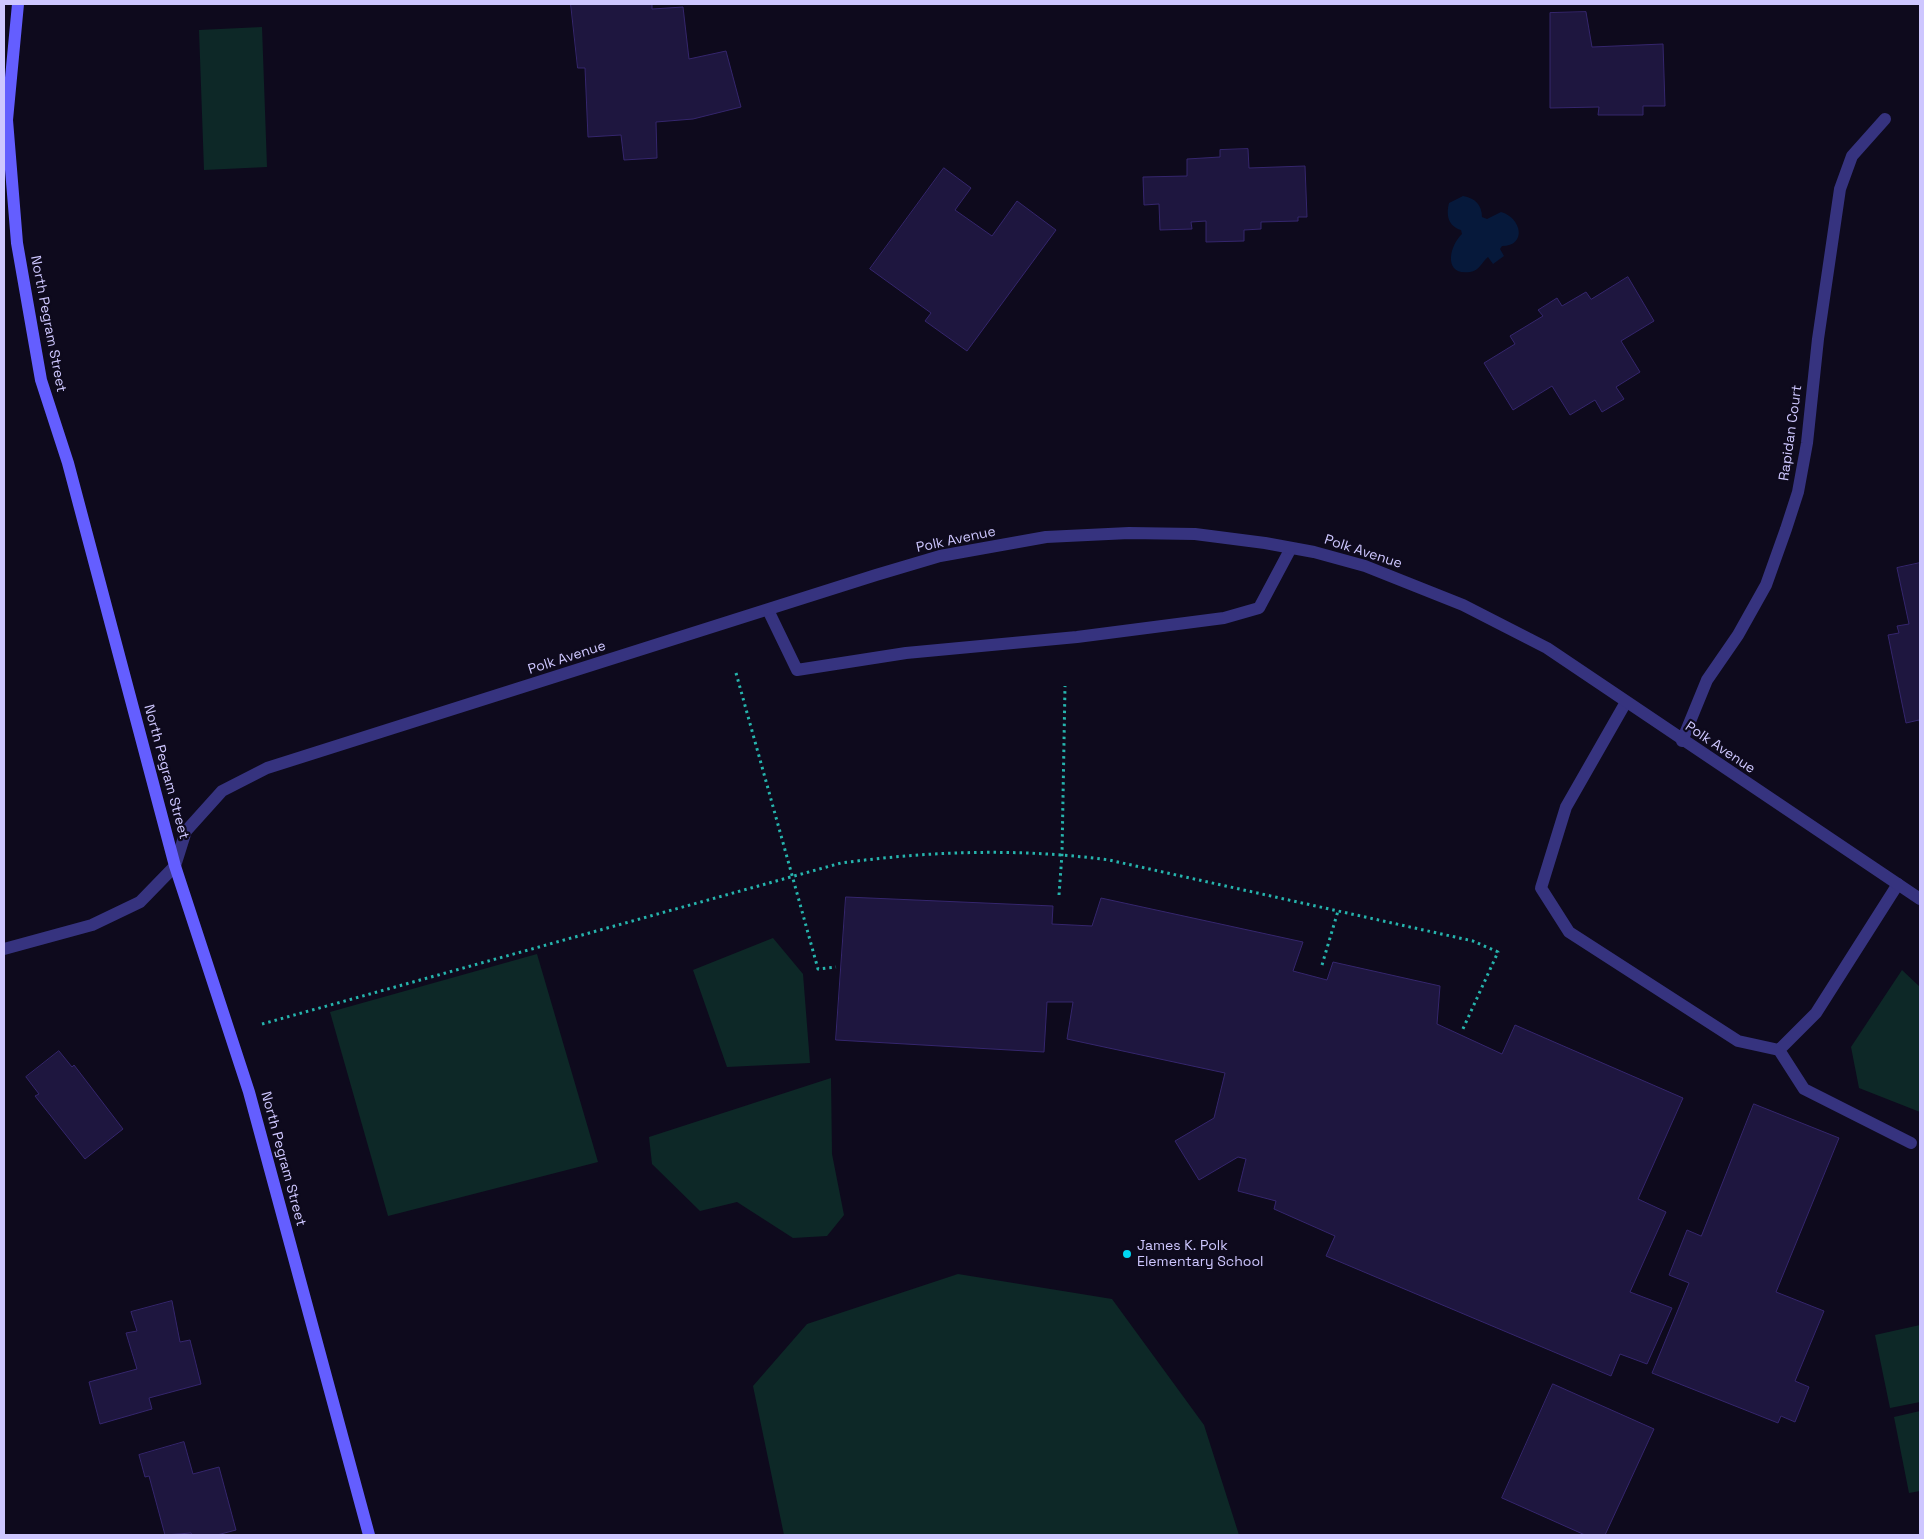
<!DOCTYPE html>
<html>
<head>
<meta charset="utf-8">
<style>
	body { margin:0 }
	#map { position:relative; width:1924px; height:1539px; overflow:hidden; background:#0e0a1d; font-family:"Space Grotesk",sans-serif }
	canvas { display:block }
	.frame { position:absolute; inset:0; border:5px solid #cec7ff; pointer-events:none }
</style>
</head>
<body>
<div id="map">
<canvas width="1924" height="1539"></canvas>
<div class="frame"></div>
</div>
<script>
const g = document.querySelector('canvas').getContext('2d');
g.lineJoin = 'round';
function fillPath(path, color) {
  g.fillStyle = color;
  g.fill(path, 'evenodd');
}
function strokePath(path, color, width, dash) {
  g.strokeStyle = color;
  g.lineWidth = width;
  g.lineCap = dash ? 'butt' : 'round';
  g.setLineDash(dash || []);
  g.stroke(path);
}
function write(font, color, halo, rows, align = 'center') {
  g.font = font + ' "Space Grotesk",sans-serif';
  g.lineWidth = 4.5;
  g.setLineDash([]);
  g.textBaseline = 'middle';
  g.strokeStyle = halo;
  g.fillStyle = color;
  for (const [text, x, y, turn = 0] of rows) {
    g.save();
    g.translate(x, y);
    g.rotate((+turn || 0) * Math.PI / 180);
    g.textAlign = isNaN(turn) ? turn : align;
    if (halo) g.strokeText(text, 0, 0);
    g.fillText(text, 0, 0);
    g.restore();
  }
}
const green = new Path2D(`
	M262 27 267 167 204 170 199 30Z
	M773 938 803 974 810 1063 727 1067 693 970Z
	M537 954 598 1162 388 1216 330 1012Z
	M1902 970 1920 987V1112L1859 1088 1851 1047Z
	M831 1078 832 1154 844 1215 827 1236 793 1238 737 1202 700 1211 652 1164 649 1137Z
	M958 1274 1112 1299 1204 1425 1239 1535H784L753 1386 807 1324Z
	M1920 1325V1402L1890 1408 1875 1335Z
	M1920 1411V1491L1909 1493 1894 1417Z`);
const water = new Path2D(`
	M1463 196C1475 198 1482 205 1482 217L1487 219 1501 212C1522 218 1527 246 1502 246L1500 249 1504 256 1493 264 1488 257C1482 262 1479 271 1470 272 1443 276 1449 246 1462 234L1461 230C1448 226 1446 215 1449 203Z`);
const building = new Path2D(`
	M571 4H652V9L683 7 689 59 726 51 741 107 693 119 656 122 657 158 624 160 621 135 588 137 585 68H578Z
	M1586 12 1592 47 1663 44 1665 106H1643V115H1598L1599 107 1550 108V13Z
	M1248 149 1249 168 1305 166 1307 217H1298V221L1261 222V229L1244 230V241L1206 242V221L1191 222 1192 229 1160 230 1159 204 1144 205 1143 177 1187 176V159L1220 157V150Z
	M944 168 971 188 955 210 992 236 1017 201 1056 230 967 351 925 321 931 313 870 269Z
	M1628 277 1654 321 1621 341 1640 372 1616 387 1624 399 1602 412 1595 400 1570 415 1552 386 1513 410 1484 363 1515 344 1510 336 1543 316 1538 310 1557 298 1562 306 1586 292 1591 299Z
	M1920 563V724L1919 720 1906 723 1888 635 1899 633 1897 626 1909 624 1897 568Z
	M846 897 1053 906 1052 924 1092 926 1101 898 1303 942 1293 971 1327 980 1333 962 1440 986 1437 1024 1502 1054 1515 1025 1683 1098 1638 1199 1666 1212 1630 1292 1672 1308 1647 1364 1620 1354 1611 1376 1326 1256 1335 1236 1274 1209 1276 1201 1238 1191 1246 1159 1238 1157 1199 1180 1175 1141 1214 1118 1225 1073 1067 1039 1073 1002H1047L1044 1052 836 1040Z
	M59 1051 72 1067 74 1065 123 1129 85 1159 35 1096 39 1094 26 1077Z
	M1754 1104 1839 1138 1776 1292 1824 1311 1795 1381 1809 1387 1795 1422 1781 1416 1778 1423 1652 1373 1689 1283 1669 1275 1687 1230 1701 1236Z
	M172 1301 180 1342 190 1340 201 1384 149 1398 152 1409 100 1424 89 1382 137 1369 126 1333 137 1331 131 1312Z
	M1553 1384 1654 1429 1605 1535H1585L1502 1498Z
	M184 1442 193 1474 219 1467 236 1530 217 1535H192L191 1533 165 1535 149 1476 145 1477 139 1455Z`);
const path = new Path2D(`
	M736 673 818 969 836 967
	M1059 895 1062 854 1065 686
	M1322 965 1338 911
	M262 1024 841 863C931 851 1019 848 1109 860L1473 941 1498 952 1462 1031`);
const lane = new Path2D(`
	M768 610 797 670 906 653 1077 637 1224 618 1259 608 1291 548
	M1626 702 1566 807 1541 888 1569 932 1738 1041 1779 1050 1816 1013 1898 884
	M1779 1050 1804 1089 1911 1143`);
const street = new Path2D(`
	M1682 741 1707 680 1738 635 1766 585 1786 529 1798 492 1807 443 1818 339 1840 189 1852 156 1885 119
	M4 949 92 925 140 902 175 866 186 831 222 791 267 768 876 575 940 556 1046 537 1129 533 1195 534 1265 543 1314 552 1365 566 1463 605 1547 648 1920 899`);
const secondary = new Path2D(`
	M18 4 7 120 17 243 41 380 68 463 175 866 249 1092 369 1535`);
const markers = [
	[1127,1254,5,"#00d7f2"]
];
const streetNames = [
	["North Pegram Street",48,324,79],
	["Rapidan Court",1791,433,-82],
	["Polk Avenue",956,540,-12],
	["Polk Avenue",1363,552,18],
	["Polk Avenue",567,658,-18],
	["Polk Avenue",1720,748,34],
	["North Pegram Street",166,772,75],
	["North Pegram Street",283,1159,75]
];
const poiNames = [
	["James K. Polk",1137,1246],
	["Elementary School",1137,1262]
];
fillPath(green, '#0d2827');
fillPath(water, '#06193b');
fillPath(building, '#1e163f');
strokePath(building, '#35266d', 1);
strokePath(path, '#26b4ad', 3, [2.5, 4]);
strokePath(lane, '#36337f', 12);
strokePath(street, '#36337f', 12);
strokePath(secondary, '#645eff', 12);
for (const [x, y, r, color] of markers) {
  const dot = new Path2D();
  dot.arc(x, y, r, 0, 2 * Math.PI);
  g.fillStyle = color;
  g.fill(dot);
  strokePath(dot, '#0e0a1d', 2);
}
write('14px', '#cec7ff', '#0e0a1d', streetNames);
write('14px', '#cec7ff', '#0e0a1d', poiNames, 'left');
</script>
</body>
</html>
